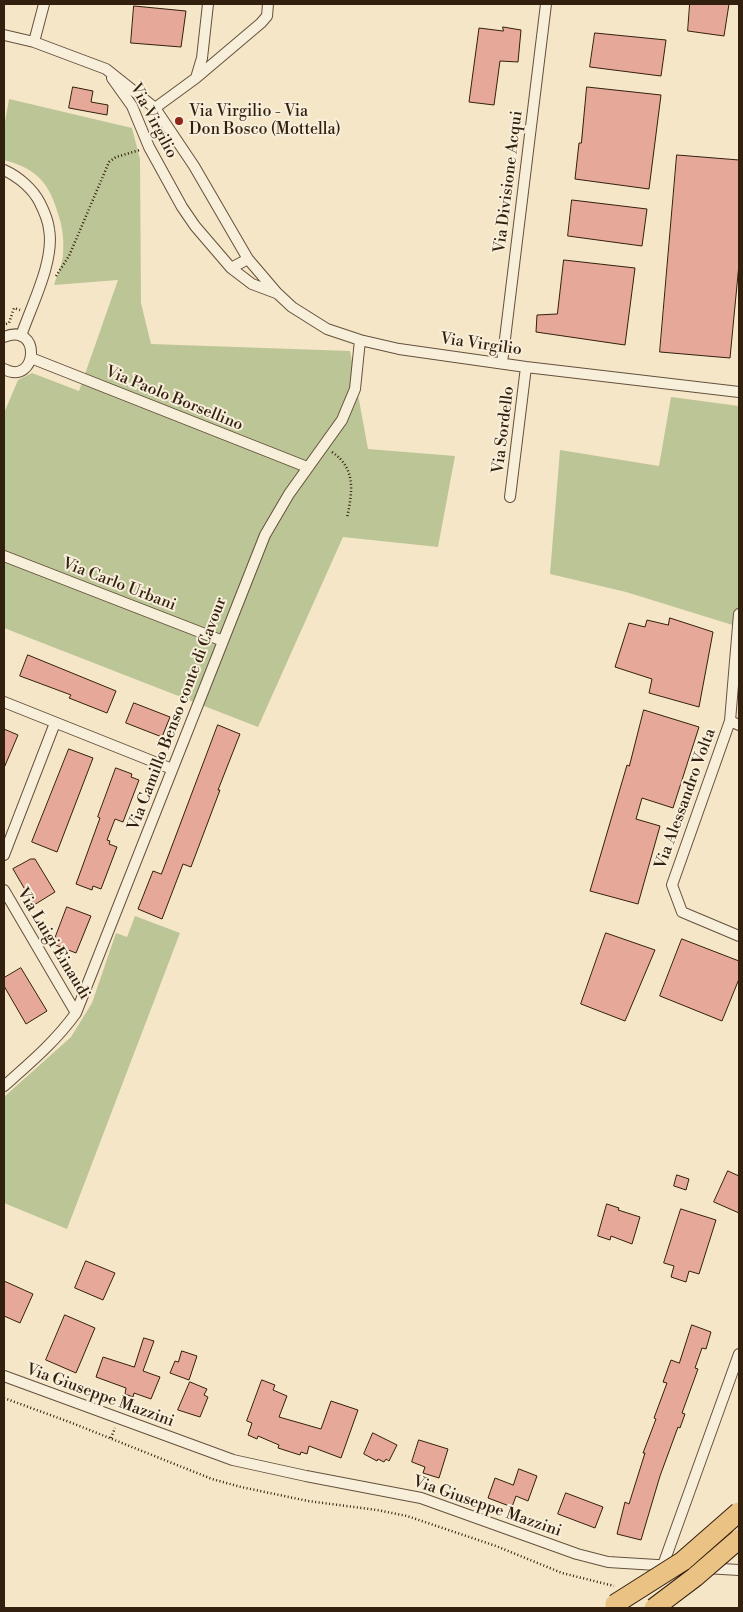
<!DOCTYPE html>
<html>
<head>
<meta charset="utf-8">
<style>
	body { margin:0 }
	#map { position:relative; width:743px; height:1612px; overflow:hidden; background:#f5e6c8; font-family:"Libre Bodoni",serif }
	canvas { display:block }
	.frame { position:absolute; inset:0; border:5px solid #331f0d; pointer-events:none }
</style>
</head>
<body>
<div id="map">
<canvas width="743" height="1612"></canvas>
<div class="frame"></div>
</div>
<script>
const g = document.querySelector('canvas').getContext('2d');
g.lineJoin = 'round';
function fillPath(path, color) {
  g.fillStyle = color;
  g.fill(path, 'evenodd');
}
function strokePath(path, color, width, dash) {
  g.strokeStyle = color;
  g.lineWidth = width;
  g.lineCap = dash ? 'butt' : 'round';
  g.setLineDash(dash || []);
  g.stroke(path);
}
function write(font, color, halo, rows, align = 'center') {
  g.font = font + ' "Libre Bodoni",serif';
  g.lineWidth = 4;
  g.setLineDash([]);
  g.textBaseline = 'middle';
  g.strokeStyle = halo;
  g.fillStyle = color;
  for (const [text, x, y, turn = 0] of rows) {
    g.save();
    g.translate(x, y);
    g.rotate((+turn || 0) * Math.PI / 180);
    g.textAlign = isNaN(turn) ? turn : align;
    if (halo) g.strokeText(text, 0, 0);
    g.fillText(text, 0, 0);
    g.restore();
  }
}
const green = new Path2D(`
	M9 99 132 128 140 159 141 303 151 344 350 351 368 449 455 456 438 547 343 537 258 727 4 628V413L18 380 32 373 79 391 118 280 54 285C57 275 62 265 63 255 64 242 63 229 59 217 50 184 38 169 4 160V128Z
	M671 397 739 406V627L626 592 550 574 560 450 659 466Z
	M135 916 180 933 67 1229 4 1203V1097L71 1037 92 1003 116 933 127 937Z`);
const building = new Path2D(`
	M690 4H729L724 36 688 31Z
	M134 6 186 11 181 47 131 43Z
	M503 27 521 30 518 62 500 61 494 105 469 102 479 28 503 31Z
	M595 33 666 40 661 76 590 67Z
	M73 87 93 91 91 102 108 105 107 115 69 108Z
	M587 87 661 95 649 189 575 179 579 143H581Z
	M677 155 739 160V264L730 358 660 352Z
	M572 200 647 209 642 246 568 236Z
	M564 260 635 268 625 345 536 332 537 315 557 314Z
	M670 618 713 632 699 707 649 693 652 679 615 667 629 623 645 627 647 620 668 625Z
	M28 655 116 691 107 713 69 698 71 695 20 676Z
	M134 703 170 717 162 737 126 723Z
	M644 710 699 727 673 808 642 798 636 819 660 826 638 904 590 891 627 765 629 766Z
	M218 725 240 734 218 790H220L191 867 183 864 162 919 138 909 153 871 161 874Z
	M4 729 18 735 4 768Z
	M69 749 93 758 57 852 32 842Z
	M116 768 132 774 131 777 139 780 123 822 115 819 107 840 110 841 109 844 117 847 101 889 93 886 92 890 76 884 100 818 98 817Z
	M31 859H35L55 892 34 905 13 869Z
	M67 907 91 916 76 953 53 944Z
	M606 933 655 950 625 1021 581 1004Z
	M682 939 739 961V979L722 1021 660 996Z
	M21 968 47 1011 26 1024 4 986V978Z
	M728 1171 739 1176V1213L714 1202Z
	M677 1175 689 1179 686 1190 674 1186Z
	M607 1204 619 1208 618 1210 640 1217 632 1244 611 1236 610 1240 598 1236Z
	M681 1209 716 1220 699 1274 689 1271 686 1282 671 1277 674 1266 664 1263Z
	M86 1261 115 1273 103 1300 75 1288Z
	M4 1281 33 1294 20 1323 4 1316Z
	M65 1315 95 1328 76 1373 46 1360Z
	M692 1325 711 1332 706 1349 702 1348 695 1368 698 1369 682 1413 685 1414 680 1428 678 1427 660 1476 641 1540 617 1534 625 1502 629 1504 645 1453H643L656 1419 654 1418 667 1383 663 1382 671 1360 679 1363Z
	M144 1338 154 1341 143 1371 160 1377 151 1399 134 1393 133 1397 125 1394 126 1388 96 1377 103 1357 134 1367Z
	M182 1351 197 1356 189 1380 170 1373 175 1361 178 1362Z
	M262 1380 275 1385 273 1390 287 1396 279 1417 321 1429 331 1401 358 1410 341 1458 309 1446 307 1454 301 1452 300 1455 278 1448 279 1445 258 1436 257 1439 248 1435 252 1423 247 1421Z
	M190 1382 207 1389 204 1395 208 1397 200 1417 178 1410Z
	M373 1433 397 1445 389 1461 386 1459 384 1462 378 1459 377 1461 364 1454Z
	M419 1440 448 1449 439 1478 423 1473 425 1467 412 1462Z
	M519 1469 537 1476 528 1501 516 1496 512 1507 488 1498 495 1478 513 1485Z
	M566 1493 603 1507 595 1528 558 1514Z`);
const path = new Path2D(`
	M56 276 69 256 109 162 116 157 140 150
	M6 324 9 323 14 308 20 310
	M332 452C357 469 352 493 347 518
	M4 1398 72 1423 212 1479 241 1487 308 1501 377 1510 407 1516 496 1546 562 1573 614 1586
	M111 1438 115 1428`);
const street = new Path2D(`
	M208 4 202 58 196 78 261 23 267 16 268 4
	M4 35 34 42 106 69 155 108 194 166 248 259 277 293 292 307 327 329 360 340 399 349 526 367 739 392
	M34 42 44 4
	M112 78 132 106 149 147 182 207 195 226 231 268 248 259
	M155 108 196 78
	M4 170C19 177 33 189 40 203 44 211 48 220 49 229 55 261 31 306 21 336
	M231 268 252 284 276 293
	M4 337C42 321 38 387 4 369
	M31 358 307 467
	M502 363 546 4
	M510 497 526 367
	M4 556 223 641
	M739 614 730 721 672 885 682 912 739 936
	M4 702 172 769
	M730 721 739 725
	M4 855 55 723
	M4 890 76 1013
	M4 1086C30 1063 56 1041 76 1013L265 535 289 494 342 420 355 389 360 340
	M4 1376 233 1460 306 1476 421 1498 577 1554 608 1562 673 1566
	M663 1565 739 1354
	M705 1568 739 1570`);
const highwayBridge = new Path2D(`
	M615 1604 683 1561 739 1512
	M654 1608 695 1577 739 1539`);
const markers = [
	[179,121,5,"#8f2418"]
];
const poiNames = [
	["Via Virgilio - Via",189,112],
	["Don Bosco (Mottella)",189,130]
];
const streetNames = [
	["Via Virgilio",153,121,62],
	["Via Divisione Acqui",509,182,-83],
	["Via Virgilio",481,345,8],
	["Via Paolo Borsellino",174,399,22],
	["Via Sordello",504,430,-83],
	["Via Carlo Urbani",119,585,21],
	["Via Camillo Benso conte di Cavour",178,714,-69],
	["Via Alessandro Volta",686,799,-70],
	["Via Luigi Einaudi",53,944,59],
	["Via Giuseppe Mazzini",100,1396,20],
	["Via Giuseppe Mazzini",487,1507,19]
];
fillPath(green, '#bcc596');
fillPath(building, '#e6a898');
strokePath(building, '#331f0d', 1);
strokePath(street, '#64513c', 12);
strokePath(path, '#331f0d', 2.5, [1, 2.5]);
strokePath(street, '#f8efdb', 10);
strokePath(highwayBridge, '#331f0d', 21, []);
strokePath(highwayBridge, '#eac384', 19);
for (const [x, y, r, color] of markers) {
  const dot = new Path2D();
  dot.arc(x, y, r, 0, 2 * Math.PI);
  g.fillStyle = color;
  g.fill(dot);
  strokePath(dot, '#f8efdb', 2);
}
write('16px', '#331f0d', '#f8efdb', poiNames, 'left');
write('16px', '#331f0d', '#f8efdb', streetNames);
</script>
</body>
</html>
